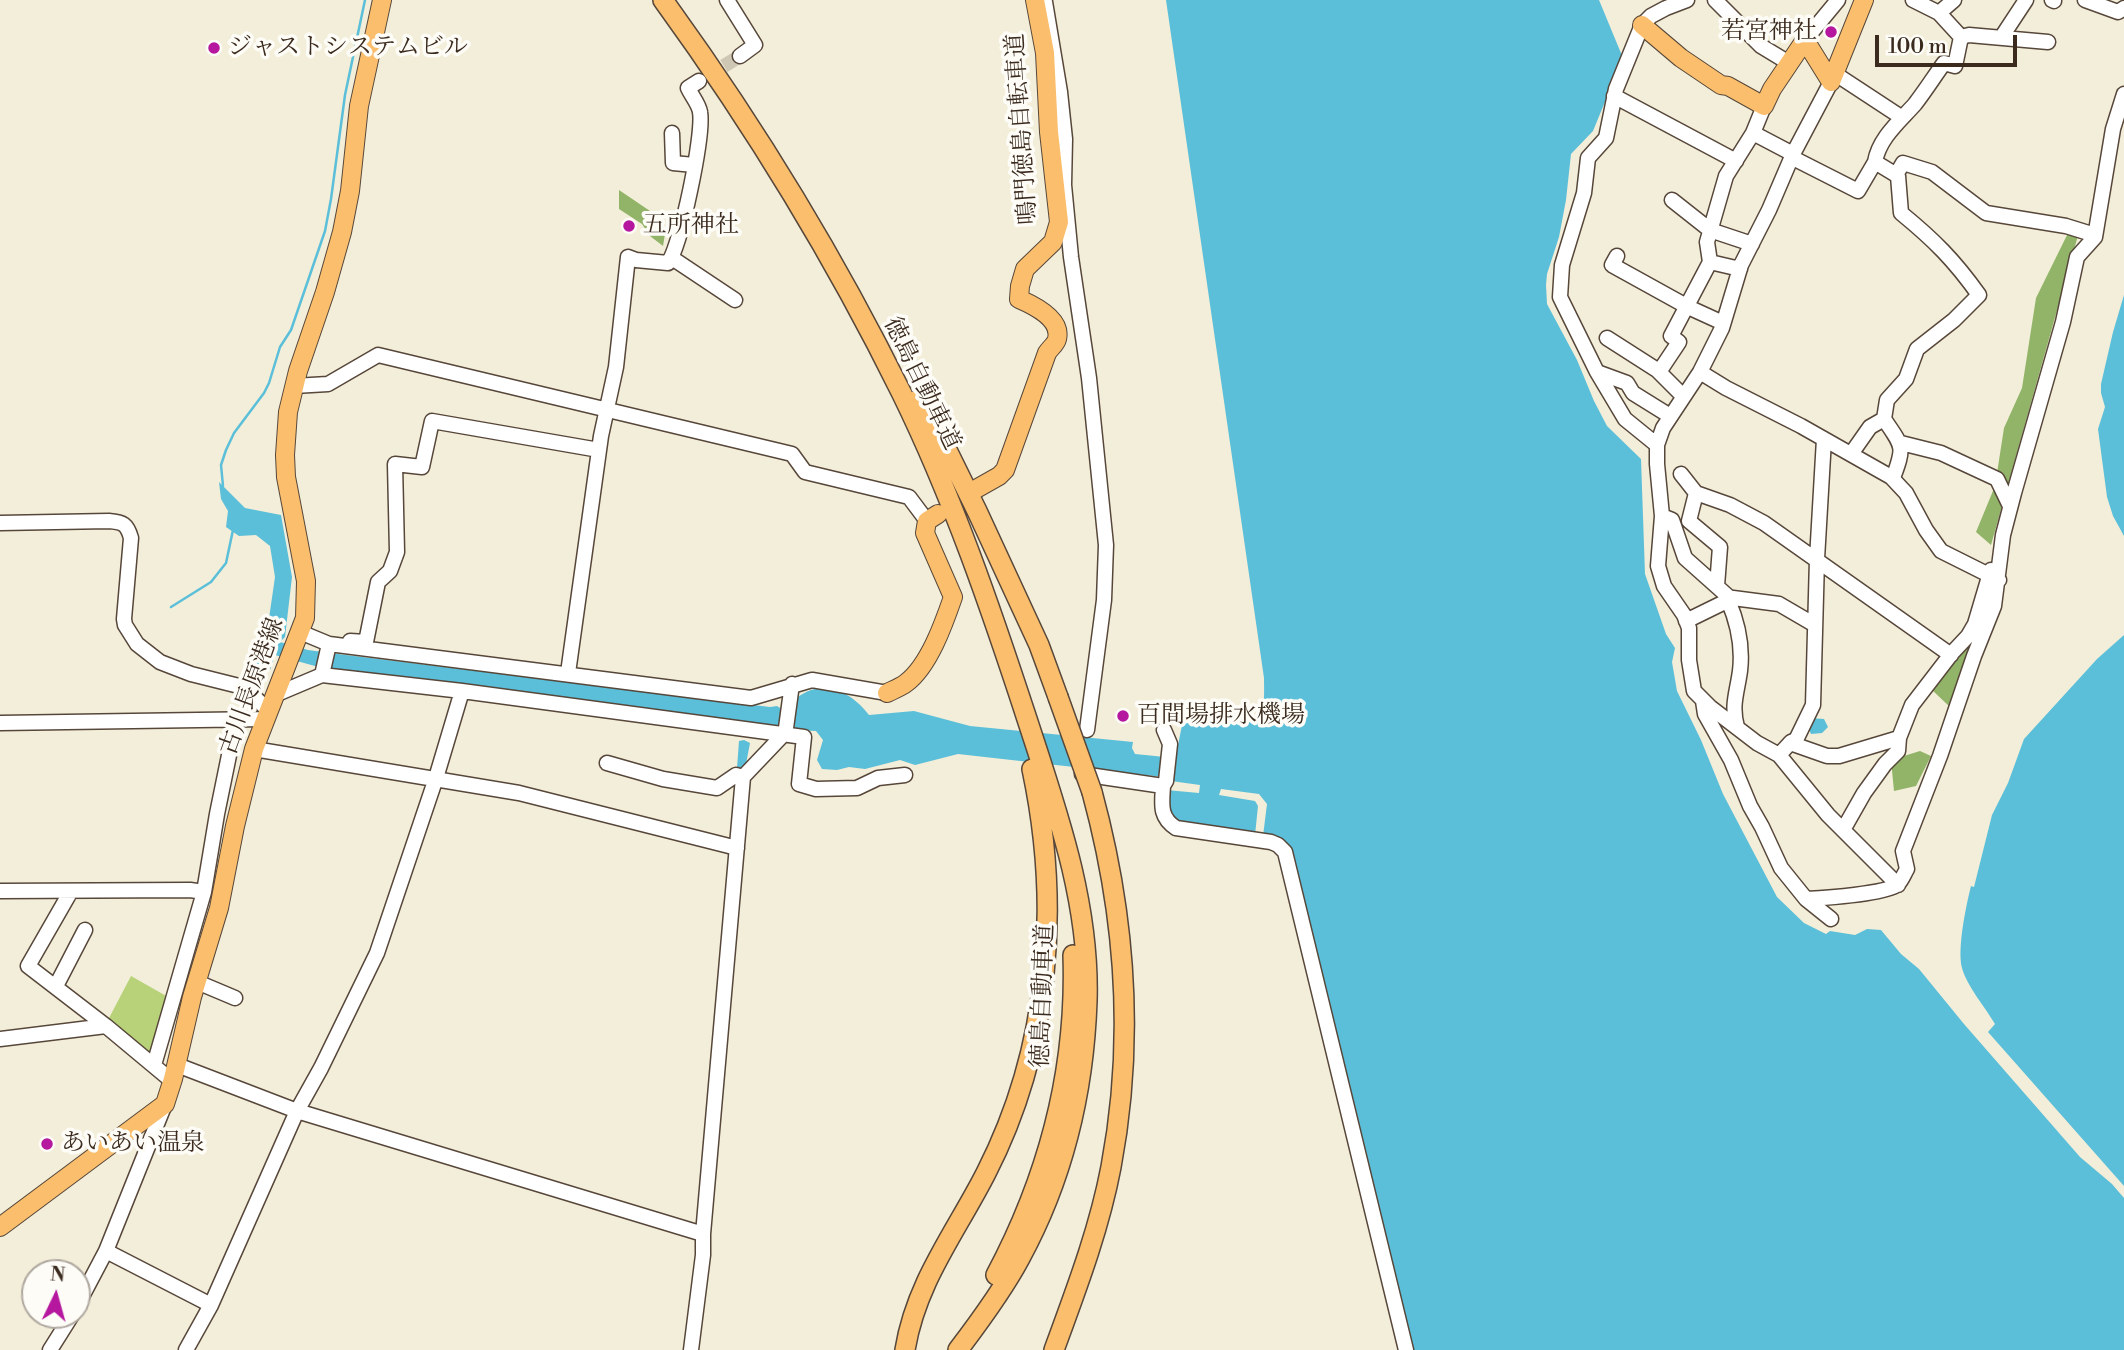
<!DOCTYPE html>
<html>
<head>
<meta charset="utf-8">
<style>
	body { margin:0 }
	#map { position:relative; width:2124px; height:1350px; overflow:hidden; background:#f3eed9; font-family:"Libre Bodoni",serif }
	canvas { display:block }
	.north { position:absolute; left:21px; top:1259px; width:70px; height:70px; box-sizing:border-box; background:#fdfcf7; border:2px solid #afa8a0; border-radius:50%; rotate:5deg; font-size:19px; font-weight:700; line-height:28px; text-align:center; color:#3b2a1e }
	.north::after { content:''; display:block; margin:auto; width:24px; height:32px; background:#b5179e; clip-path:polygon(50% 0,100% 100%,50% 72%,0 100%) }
	.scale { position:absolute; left:1875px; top:35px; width:142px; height:32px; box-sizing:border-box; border:4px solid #3b2a1e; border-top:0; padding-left:9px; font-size:21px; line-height:24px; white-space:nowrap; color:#3b2a1e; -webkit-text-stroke:5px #fdfcf7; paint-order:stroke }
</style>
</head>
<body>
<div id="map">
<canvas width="2124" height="1350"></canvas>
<div class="north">N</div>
<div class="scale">100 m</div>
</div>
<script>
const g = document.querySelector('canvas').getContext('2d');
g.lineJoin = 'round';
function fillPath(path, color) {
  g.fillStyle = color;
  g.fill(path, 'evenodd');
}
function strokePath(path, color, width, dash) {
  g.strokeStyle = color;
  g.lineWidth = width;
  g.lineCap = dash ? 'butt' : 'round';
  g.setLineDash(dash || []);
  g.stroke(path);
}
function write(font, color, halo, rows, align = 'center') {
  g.font = font + ' "Libre Bodoni","Noto Serif JP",serif';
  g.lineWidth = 7;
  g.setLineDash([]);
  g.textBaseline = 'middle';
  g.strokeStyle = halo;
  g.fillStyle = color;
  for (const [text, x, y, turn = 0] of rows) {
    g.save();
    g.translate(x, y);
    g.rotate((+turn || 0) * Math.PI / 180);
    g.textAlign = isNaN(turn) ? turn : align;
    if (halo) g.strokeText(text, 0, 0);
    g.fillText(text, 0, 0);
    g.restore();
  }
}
const green = new Path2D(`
	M131 976 168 997 150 1055 108 1020Z`);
const forest = new Path2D(`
	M619 190 653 213 665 234 663 246 650 236 642 224 619 209Z
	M2070 229 2079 232 1991 545 1976 532 1995 486 2004 428 2022 388 2036 298Z
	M1966 645 1972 646 1951 708 1931 689Z
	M1920 751 1931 756 1916 786 1894 791 1891 760Z`);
const water = new Path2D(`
	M1166 0H1599L1623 58 1593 131 1571 154 1566 200 1559 237 1547 274 1546 285 1547 304 1577 360 1594 401 1607 426 1641 459 1645 574 1666 634 1675 648 1672 662 1677 691 1701 740 1723 794 1777 897 1804 923 1826 934 1830 931 1855 935 1867 929 1881 930 1901 954 1919 969 1964 1024 2080 1157 2112 1184 2124 1198V1350H1412L1294 863 1263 836 1267 804 1259 794 1221 789 1219 795 1255 801 1258 806 1255 835 1175 823 1170 818 1166 790 1199 793 1200 785 1171 781 1182 725C1202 707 1247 742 1262 710 1265 704 1264 685 1264 678Z
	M2124 295V536L2113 516 2107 497 2098 429 2105 407 2101 393V384L2113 332Z
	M219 482 245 508 281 515 292 577 285 637 280 642 308 650 338 654 770 707 777 706 793 716 795 698C800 696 805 692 811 690 833 682 857 698 869 715L914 711 970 726 1133 742 1132 748 1135 754 1165 757 1163 777 958 754 915 765 900 760 865 769 849 767 837 770 822 769 817 760 823 740 816 731 769 729 386 675 315 666 275 655 270 670 260 671 253 686 246 679 261 657 258 646 266 639 275 577 270 546 256 535 239 536 226 527 228 511 221 499Z
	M2124 635V1186L1988 1032 1995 1024C1985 1007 1967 986 1962 968 1957 949 1966 906 1971 886L1974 887 1992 815 2008 783 2024 739 2097 659Z
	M1810 718 1824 719 1828 727 1822 733 1811 734 1809 729Z
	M744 740 750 743 740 796 735 795 739 741Z`);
const stream = new Path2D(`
	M223 486 221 465 226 450 234 433 264 393 269 383 280 347 291 330 325 231 331 199 345 95 365 0
	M171 607 211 582 226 563 233 530`);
const minorTunnel = new Path2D(`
	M706 77 740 56`);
const minor = new Path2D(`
	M727 0 755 45 740 56
	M1687 0 1666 8 1651 16 1642 25 1616 89 1606 138 1588 158 1584 193 1562 265 1560 297 1597 372 1625 419 1657 445 1663 428 1700 372 1722 328 1741 265 1769 210 1793 154 1831 82
	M1715 0 1761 46 1789 63
	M1913 0 1939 13 1961 37
	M2052 0 2054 1
	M2085 0 2118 12 2124 8
	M1045 2 1060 92 1065 139 1064 185 1071 257 1089 378 1106 545 1104 600 1087 730
	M1939 13 1954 0
	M1961 37 1969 35 2048 42
	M2001 38 2026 0
	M1805 40 1838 0
	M1834 73 1901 117
	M1614 96 1736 161
	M672 133 673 163 694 165
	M1753 133 1793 154
	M1791 157 1858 191 1875 162 1898 176 1901 213C1934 240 1954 260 1979 295L1954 320 1917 349 1906 379 1887 400 1884 419C1903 447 1905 446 1893 478
	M1875 162C1879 138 1900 121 1915 104 1925 91 1934 77 1944 63L1955 66 1961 37
	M1896 175 1903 163 1932 172 1986 213 2066 226 2095 235
	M1672 200 1710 230 1752 244
	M1617 256 1612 265 1688 307 1723 323
	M672 258 735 300
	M1710 262 1740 269
	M1607 338 1657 370 1683 396
	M1597 372 1627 383 1633 393 1670 416
	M1659 372 1679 342 1671 336 1710 262 1707 242 1726 176 1753 133 1764 106
	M1700 372 1726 388 1801 426 1891 477 1906 493 1926 530 1941 551 1999 580
	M294 386 328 384 378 355 792 454 805 472 909 497 927 521
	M1901 443 1941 453 1997 479 2010 506
	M1657 445V464L1662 516 1658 566 1664 586 1684 615 1689 628V660L1694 691 1710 707 1757 743 1779 755 1828 815 1898 885
	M1851 454 1870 427 1884 419
	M1681 474 1696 493 1730 505 1764 523 1951 655
	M1696 493 1689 521 1720 547 1717 586
	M1662 516 1672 520 1685 558 1731 599
	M0 523 109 521C123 522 127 524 131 538L124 619 125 625 137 644 160 662 191 674 239 686 247 690 269 711
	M1728 600C1738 623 1743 646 1740 671 1737 693 1731 705 1737 727
	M1686 621 1733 598 1779 604 1815 625
	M300 632 329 644 751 698 812 680 887 693
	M350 641 366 642 378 582 390 571 397 552 395 464 422 467 432 421 599 450
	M568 673 601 436 616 367 628 257 636 260 668 263C681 246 704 134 700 112 699 104 691 95 688 88L699 81
	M322 675 329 644
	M277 694 322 675 462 691 804 737 799 784 816 789 857 788 878 778 905 775
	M1703 701 1705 714 1731 760 1750 806 1762 827 1781 868 1806 899C1823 898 1888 894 1898 884 1902 880 1904 874 1907 869L1903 851 1940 756 1974 656 1994 606 2003 535 2014 493 2063 322 2077 257 2095 237 2113 129 2124 94
	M0 723 265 719
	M1790 743 1827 756H1839L1899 738
	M254 749 519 793 737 848
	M1779 755 1791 742 1796 740 1813 705 1817 559 1824 439
	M607 763 663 779 717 788 736 775 743 777
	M1082 774 1163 786C1162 804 1159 817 1176 828L1271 842 1278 845 1285 852 1406 1350
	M1163 786 1166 781 1170 744 1164 730
	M1843 830 1864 793 1885 764 1898 751 1899 738 1912 705 1952 653 1968 636 1975 624 1991 570
	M0 891 190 890 204 892
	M71 891 28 966 106 1026
	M1806 899 1831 919
	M197 982 235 998
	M56 986 85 930
	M0 1039 106 1026 166 1076 173 1079
	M154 1065 204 892 217 814 236 721
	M177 1065 297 1111 703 1234
	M106 1251 211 1305
	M77 1306 106 1251 165 1104
	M50 1350 72 1315
	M186 1350 211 1305 297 1111 321 1068 377 953 436 778 462 691
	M691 1350 703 1255V1234L743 777 783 735 786 728 792 684`);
const major = new Path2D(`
	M1642 25 1681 58 1721 85 1728 86 1764 106 1772 89 1805 40
	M1805 40 1831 82
	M1831 82 1864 0
	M976 489 999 476 1005 470 1047 353C1050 348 1056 344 1057 339 1062 319 1033 305 1019 299L1020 286 1025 269 1053 242 1059 222 1049 132 1045 53 1035 0
	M887 693C893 690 901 687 906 683 929 666 944 623 953 597L925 533 927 521 938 514
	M0 1227 165 1104 173 1079 192 997 219 908 235 826 254 749 305 618 306 581 286 477 285 455 288 412 298 371 325 292 342 232 350 191 359 106 382 0`);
const highway = new Path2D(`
	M663 0C753 124 834 256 902 394 953 498 991 609 1027 719 1057 811 1090 903 1087 1001 1084 1090 1063 1179 1020 1258 1003 1290 980 1321 958 1350
	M915 401 943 442 977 511 1039 645 1058 697
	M996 1275C1049 1175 1077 1069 1073 955
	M905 1350C916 1282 956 1232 986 1173 1050 1048 1061 906 1032 769
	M1054 1350C1076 1290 1099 1230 1111 1167 1135 1040 1126 917 1092 792`);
const highwayBridge = new Path2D(`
	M1058 697 1092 792`);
const markers = [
	[1831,32,7,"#b5179e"],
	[214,48,7,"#b5179e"],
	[629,226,7,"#b5179e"],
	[1123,716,7,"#b5179e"],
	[47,1144,7,"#b5179e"]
];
const poiNames = [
	["若宮神社",1817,32,"right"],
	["ジャストシステムビル",228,48],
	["五所神社",643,226],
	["百間場排水機場",1137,716],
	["あいあい温泉",61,1144]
];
const streetNames = [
	["鳴門徳島自転車道",1023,129,-94],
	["徳島自動車道",921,384,64],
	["古川長原港線",253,687,-70],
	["徳島自動車道",1044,996,-88]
];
fillPath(green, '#b7d278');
fillPath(forest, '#91b468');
fillPath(water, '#5bbfd9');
strokePath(stream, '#5bbfd9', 2.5);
strokePath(minorTunnel, '#cec7b4', 14, [14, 7]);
strokePath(minor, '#57473a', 17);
strokePath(major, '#57473a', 20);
strokePath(highway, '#57473a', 22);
strokePath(minor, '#fff', 14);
strokePath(major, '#fabe6d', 18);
strokePath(highway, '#fabe6d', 19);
strokePath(highwayBridge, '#57473a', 22, []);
strokePath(highwayBridge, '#fabe6d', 19);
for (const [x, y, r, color] of markers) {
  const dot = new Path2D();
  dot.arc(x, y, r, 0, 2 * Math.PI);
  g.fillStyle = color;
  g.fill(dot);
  strokePath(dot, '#fdfcf7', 2.5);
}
write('24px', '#3b2a1e', '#fdfcf7', poiNames, 'left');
write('24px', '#3b2a1e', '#fdfcf7', streetNames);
</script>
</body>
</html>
